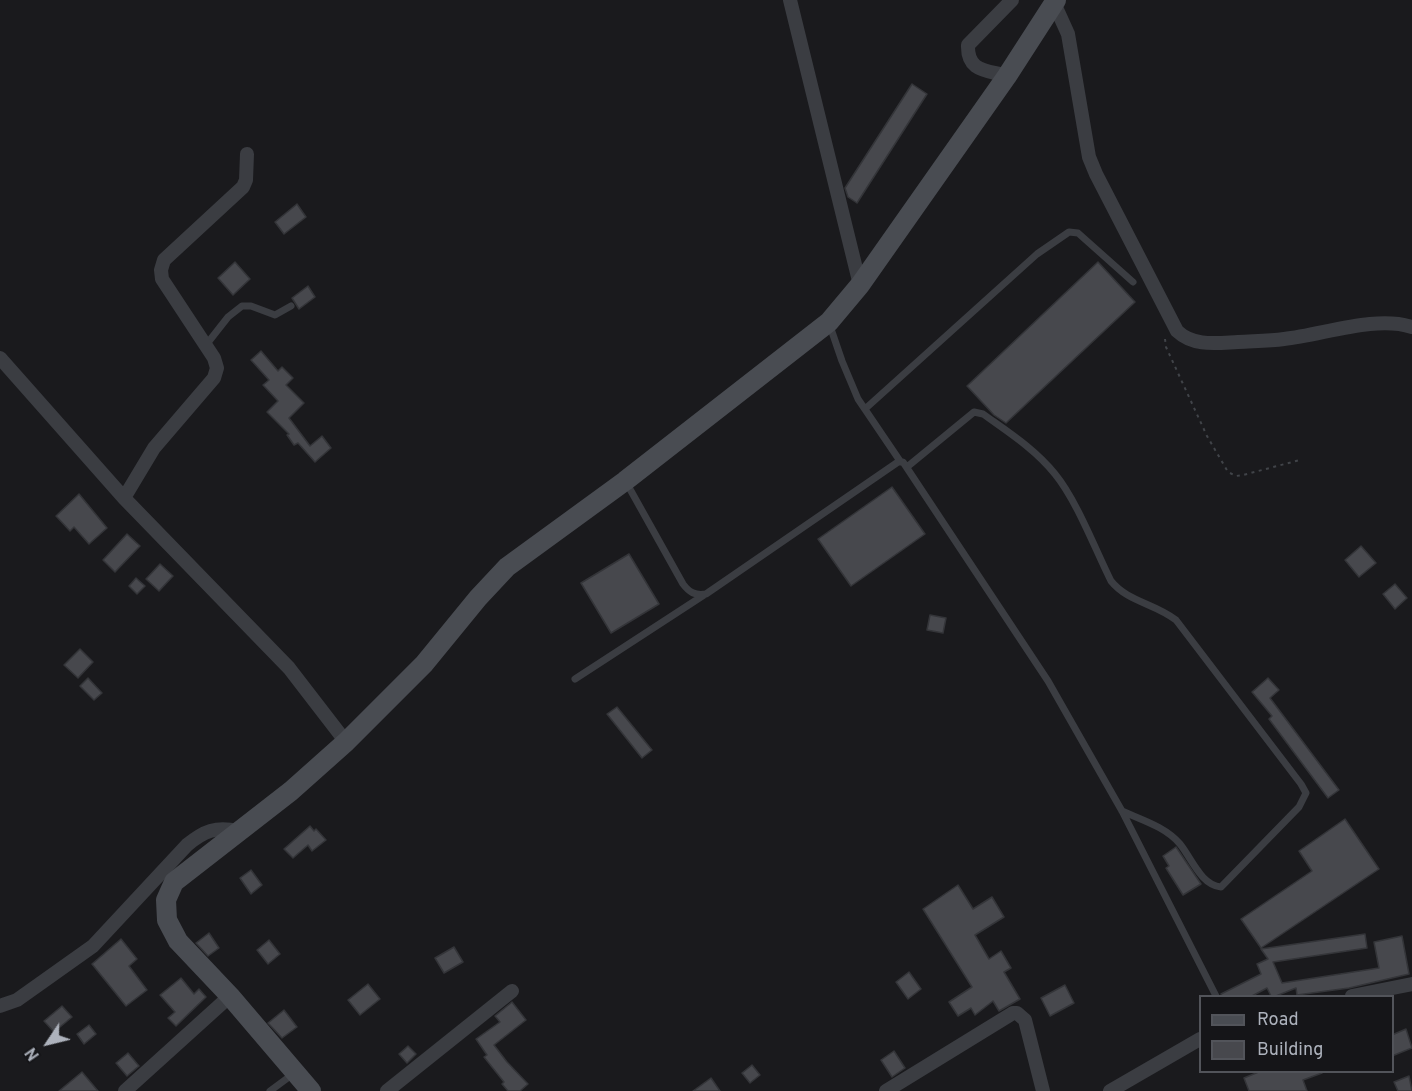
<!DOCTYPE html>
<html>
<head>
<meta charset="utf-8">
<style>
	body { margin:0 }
	#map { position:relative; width:1412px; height:1091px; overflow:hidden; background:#1a1a1d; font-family:Overpass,sans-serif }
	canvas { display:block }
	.legend { position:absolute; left:1199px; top:995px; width:195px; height:78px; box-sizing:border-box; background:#151518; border:2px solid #52545a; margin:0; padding:8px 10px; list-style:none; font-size:18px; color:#adb2bc }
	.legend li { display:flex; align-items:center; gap:12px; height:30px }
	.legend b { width:30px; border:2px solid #52545a }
	.north { position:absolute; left:18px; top:1013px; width:60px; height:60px; -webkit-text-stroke:4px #151518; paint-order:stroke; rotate:235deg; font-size:16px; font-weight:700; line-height:24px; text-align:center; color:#adb2bc }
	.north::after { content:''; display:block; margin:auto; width:21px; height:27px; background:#adb2bc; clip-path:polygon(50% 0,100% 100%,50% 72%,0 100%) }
</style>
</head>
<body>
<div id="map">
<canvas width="1412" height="1091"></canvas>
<ul class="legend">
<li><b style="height:8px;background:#494c52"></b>Road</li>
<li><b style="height:16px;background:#47484d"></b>Building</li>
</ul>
<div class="north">N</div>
</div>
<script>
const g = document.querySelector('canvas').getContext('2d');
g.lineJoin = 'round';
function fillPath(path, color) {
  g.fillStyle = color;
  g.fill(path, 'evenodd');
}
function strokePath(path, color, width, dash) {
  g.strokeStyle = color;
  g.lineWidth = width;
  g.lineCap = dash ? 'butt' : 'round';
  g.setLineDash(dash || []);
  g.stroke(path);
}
const building = new Path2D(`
	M912 84 927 94 857 203 848 197 845 188Z
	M297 204 306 217 284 234 275 222Z
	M235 262 250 279 233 295 218 278Z
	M1098 262 1135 302 1006 423 994 415 967 386Z
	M308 286 315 297 299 309 292 298Z
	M261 351 278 371 282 367 293 378 286 385 304 403 289 418 310 446 322 436 331 448 315 462 298 443 294 445 287 435 289 434 267 412 278 401 263 385 269 380 251 360Z
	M892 487 925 534 851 586 818 539Z
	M79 494 107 528 89 544 74 527 70 531 56 516Z
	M127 534 140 546 115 572 103 560Z
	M1361 546 1376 563 1359 577 1345 560Z
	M629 554 659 604 611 633 581 583Z
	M160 564 173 576 159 591 146 579Z
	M136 578 145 586 137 594 129 586Z
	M1395 584 1407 598 1395 609 1383 594Z
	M930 615 946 618 943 633 927 630Z
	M80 649 93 662 78 678 64 665Z
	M88 678 102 693 94 700 80 686Z
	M1268 678 1279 690 1270 698 1339 790 1328 798 1269 719 1272 716 1252 692Z
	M617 707 652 750 642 758 607 714Z
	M1345 819 1379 869 1261 948 1241 919 1312 871 1299 851Z
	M310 826 314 831 316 829 326 840 312 851 308 845 293 858 284 849Z
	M1176 847 1201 884 1183 895 1166 868 1169 866 1163 856Z
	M251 870 262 885 251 894 240 878Z
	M958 885 973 909 992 897 1004 917 975 935 989 959 1001 951 1011 968 1004 972 1020 999 999 1011 993 1001 975 1015 971 1008 958 1016 949 1002 972 987 923 909Z
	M209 933 219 948 208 956 196 943Z
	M1365 934 1367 948 1273 962 1282 983 1379 968 1374 942 1402 936 1409 974 1349 988 1297 995 1296 988 1276 996H1271L1267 988 1252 996H1222L1221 994 1261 974 1257 964 1268 959 1261 949Z
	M121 939 137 959 129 966 147 990 126 1006 92 964Z
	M269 940 280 954 268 964 257 950Z
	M454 947 463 962 444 973 435 958Z
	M909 972 921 989 908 999 896 982Z
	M181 978 194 994 199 989 206 997 176 1026 168 1018 175 1012 160 995Z
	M368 984 380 999 360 1015 348 1000Z
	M1065 985 1074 1003 1050 1016 1041 998Z
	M512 1002 526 1020 494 1045 507 1062 528 1084 520 1091H508L502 1084 504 1082 484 1057 487 1055 476 1039 500 1022 495 1016Z
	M62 1006 72 1017 54 1032 44 1021Z
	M284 1010 297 1027 282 1038 268 1023Z
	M89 1025 96 1034 84 1044 77 1034Z
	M1406 1029 1412 1048 1392 1056V1035Z
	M408 1046 416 1054 407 1063 399 1054Z
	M894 1051 905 1068 892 1077 881 1060Z
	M128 1053 139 1066 127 1076 116 1063Z
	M752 1065 760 1075 750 1083 742 1073Z
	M1261 1071H1322V1073L1303 1080 1307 1091H1249L1244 1078Z
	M82 1072 98 1091H59Z
	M1409 1076 1412 1091H1398L1394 1082Z
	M711 1078 720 1091H693Z`);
const path = new Path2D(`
	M1165 339 1166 347 1207 436 1228 472 1236 476 1243 475 1300 460`);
const lane = new Path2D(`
	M830 326 842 361 858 399 900 461
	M206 345 228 317 242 306H251L275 315 291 306
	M865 409 1037 254 1069 232 1078 233 1133 282
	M907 467 974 412 983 414C1008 432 1035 449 1055 474 1077 501 1095 549 1111 581 1128 602 1154 603 1176 620L1301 784 1306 793 1299 807 1221 887C1201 885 1192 859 1180 844 1166 827 1142 820 1122 811
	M626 482 683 584C689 592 695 596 706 594L898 462H903L1048 681 1122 811 1216 996
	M575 679 704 595
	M270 1091 293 1074`);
const street = new Path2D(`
	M790 0 860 285
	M1054 3 1068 34 1089 157 1096 174 1177 331C1194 347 1217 343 1238 342 1254 341 1269 341 1284 339 1323 335 1375 315 1412 327
	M1007 76C987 70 967 72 968 45L1012 0
	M0 358 124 498 289 668 346 742
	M124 498 154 448 214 378 217 368 214 358 162 279 161 270 164 260 243 187 246 180 247 154
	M1352 996 1412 984
	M0 1006 17 1000 93 946 187 845C204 831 216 826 238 831
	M125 1091 230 996
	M387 1091 512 991
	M886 1091 1013 1013H1017L1025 1020 1043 1091
	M1110 1091 1200 1039`);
const secondary = new Path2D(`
	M311 1091 230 996 178 941 167 920 166 900 174 882 291 791 346 742 424 664 478 598 507 567 625 481 829 322 860 285 1007 76 1056 0`);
fillPath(building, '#47484d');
strokePath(building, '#343539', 1.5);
strokePath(path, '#414449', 2, [3, 4.5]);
strokePath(lane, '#3b3d42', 7);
strokePath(street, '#3b3d42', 14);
strokePath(secondary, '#494c52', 20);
</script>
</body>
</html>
